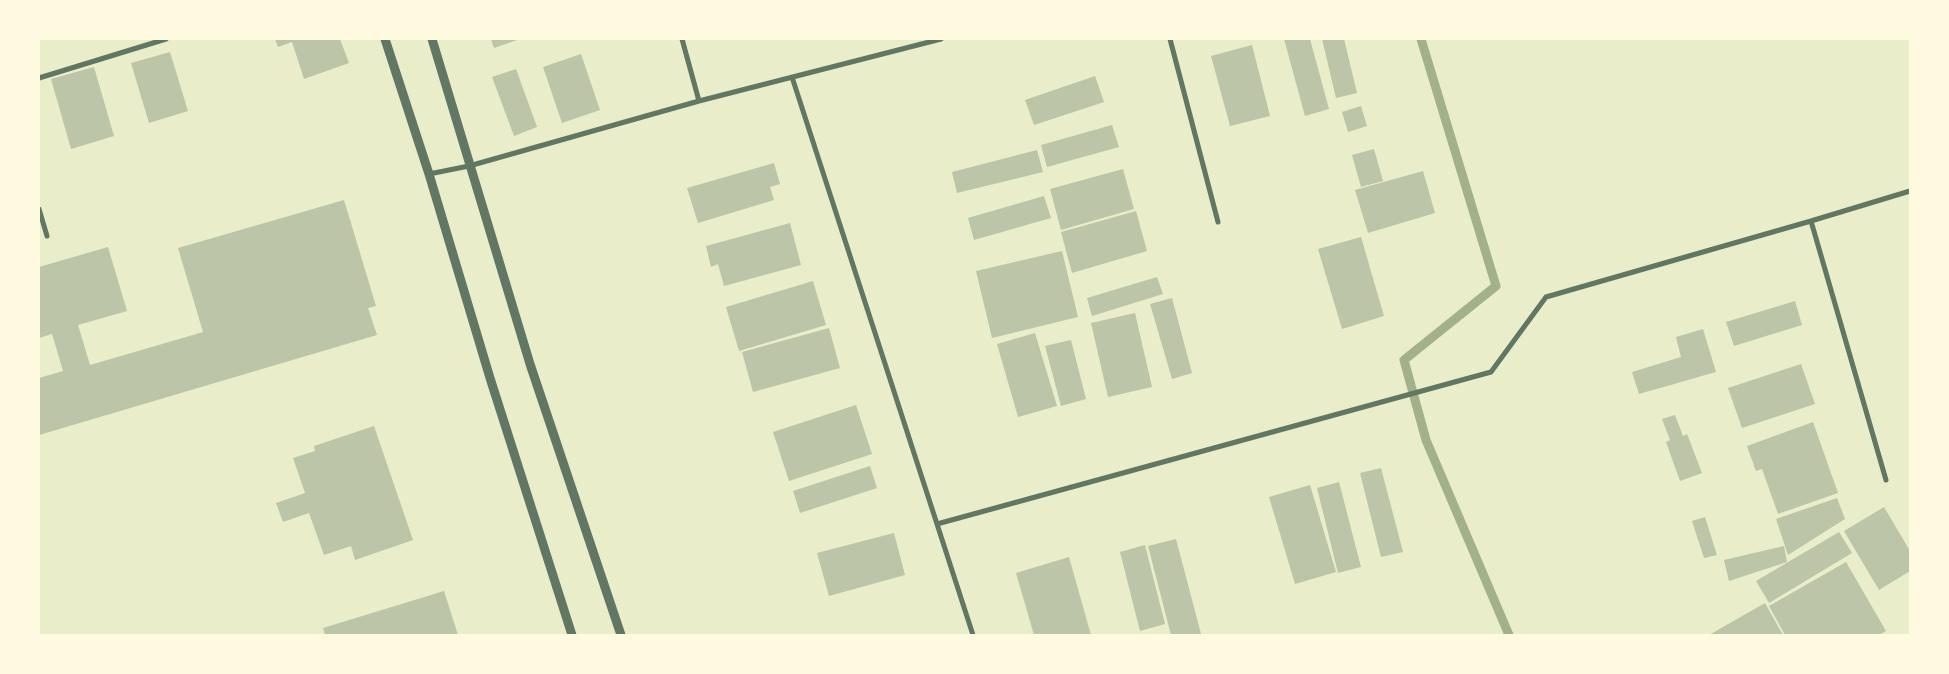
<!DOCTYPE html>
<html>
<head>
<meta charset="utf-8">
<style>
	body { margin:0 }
	#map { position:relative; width:1949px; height:674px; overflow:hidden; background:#e9edc9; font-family:Montserrat,sans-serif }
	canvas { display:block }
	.frame { position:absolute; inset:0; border:40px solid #fefae0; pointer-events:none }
</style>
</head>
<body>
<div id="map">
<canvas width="1949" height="674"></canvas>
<div class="frame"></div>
</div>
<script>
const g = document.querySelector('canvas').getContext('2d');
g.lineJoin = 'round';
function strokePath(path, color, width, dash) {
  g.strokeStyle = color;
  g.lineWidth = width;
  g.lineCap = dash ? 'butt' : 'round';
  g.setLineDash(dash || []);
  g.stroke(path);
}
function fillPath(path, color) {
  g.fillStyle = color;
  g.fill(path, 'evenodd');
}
const stream = new Path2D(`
	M1421 39 1496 286 1404 360 1426 440 1509 635`);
const building = new Path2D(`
	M275 39H340L349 63 304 79 292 42 278 47Z
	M491 39H520L494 48Z
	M1284 39H1310L1329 109 1305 116Z
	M1322 39H1344L1357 93 1336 98Z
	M1252 45 1270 116 1230 126 1211 56Z
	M170 52 188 111 149 123 131 63Z
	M581 54 600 110 562 123 543 67Z
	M94 67 114 136 71 149 51 79Z
	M516 69 537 127 514 136 492 77Z
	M1095 76 1104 102 1034 125 1025 100Z
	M1361 106 1367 126 1348 132 1342 112Z
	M1112 125 1119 147 1047 167 1041 145Z
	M1374 149 1383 181 1361 187 1352 155Z
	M1037 150 1043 172 957 193 952 172Z
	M774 163 780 184 770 187 774 200 698 223 687 188Z
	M1123 169 1134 209 1061 230 1050 189Z
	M1423 171 1435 213 1368 233 1355 190Z
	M1044 196 1051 218 974 240 968 218Z
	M344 200 376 306 368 308 377 335 39 435V378L63 371 52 334 39 338V267L108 247 127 311 78 325 90 365 203 332 178 248Z
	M1136 211 1147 251 1072 273 1061 232Z
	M790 223 801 265 724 286 718 264 711 267 706 246Z
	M1361 237 1384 316 1342 329 1318 249Z
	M1062 251 1078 317 992 338 976 271Z
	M1157 277 1163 294 1092 316 1087 298Z
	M813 281 826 325 739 351 726 307Z
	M1172 298 1192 373 1172 379 1150 304Z
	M1795 301 1802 325 1734 346 1726 322Z
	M1135 313 1152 387 1108 397 1091 323Z
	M829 328 840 368 753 392 742 352Z
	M1703 329 1716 372 1639 394 1632 372 1681 357 1676 337Z
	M1035 333 1057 406 1018 417 997 344Z
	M1071 340 1086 399 1061 406 1045 346Z
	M1801 364 1815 404 1742 428 1728 388Z
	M856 405 872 454 789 481 773 432Z
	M1675 415 1683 436 1687 434 1702 473 1680 481 1666 442 1670 440 1662 419Z
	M1813 422 1838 493 1778 514 1762 469 1756 471 1747 446Z
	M374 426 413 540 355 560 351 546 324 555 309 513 283 522 276 503 305 493 293 458 315 451 314 446Z
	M870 466 877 488 800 513 793 491Z
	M1381 468 1403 552 1381 557 1360 473Z
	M1339 482 1361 567 1338 573 1317 488Z
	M1310 485 1336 572 1295 584 1269 497Z
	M1837 498 1845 519 1788 555 1776 519Z
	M1884 507 1910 551V571L1879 590 1844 531Z
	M1705 517 1717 555 1704 558 1692 521Z
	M1839 532 1852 553 1769 603 1756 581Z
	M894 533 905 575 829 596 817 553Z
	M1176 539 1201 634 1197 635H1171L1148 546Z
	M1145 545 1165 624 1140 631 1120 552Z
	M1784 546 1787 562 1729 581 1724 560Z
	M1069 557 1091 635H1034L1016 573Z
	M1846 562 1886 631 1879 635H1785L1769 606Z
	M444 591 458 635H325L323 628Z
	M1765 603 1783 635H1709Z`);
const minor = new Path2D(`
	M682 39 699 101
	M1170 39 1218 222
	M792 77 973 635
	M39 78 166 39
	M429 174 469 166 699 101 941 39
	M39 209 47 236
	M1811 221 1886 480
	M937 524 1491 372 1546 297 1811 221 1910 191`);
const tertiary = new Path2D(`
	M385 39 429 174 490 378 572 635
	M432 39 530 364 621 635`);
strokePath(stream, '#a3b18a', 9);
fillPath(building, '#bcc5a7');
strokePath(minor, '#617663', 5);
strokePath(tertiary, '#617663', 9);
</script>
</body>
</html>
